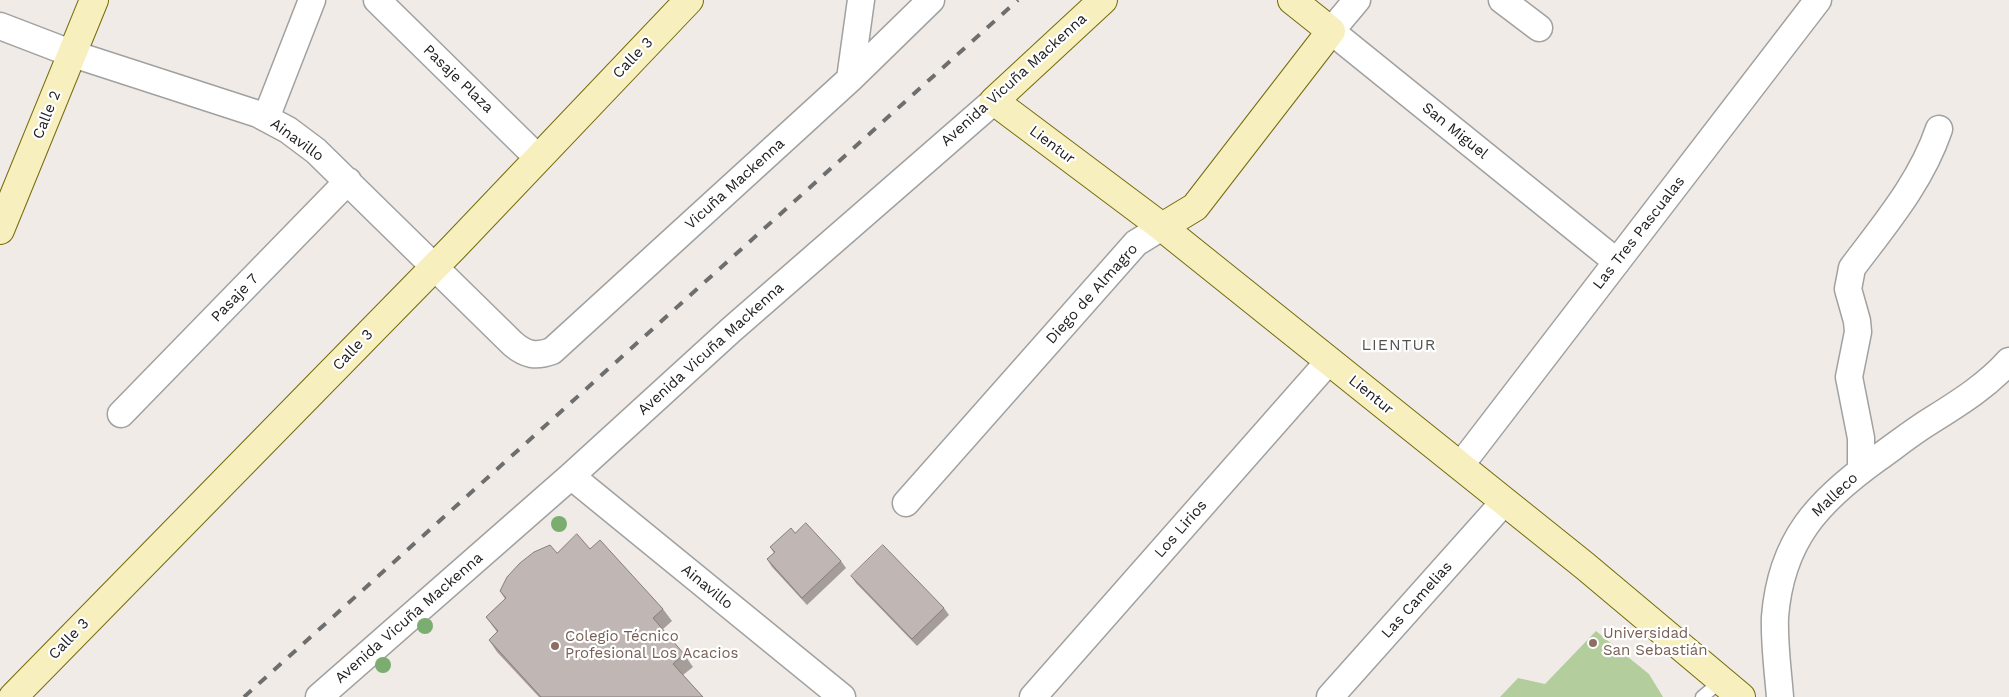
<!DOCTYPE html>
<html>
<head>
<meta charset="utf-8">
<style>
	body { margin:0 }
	canvas { display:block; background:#f0ebe6 }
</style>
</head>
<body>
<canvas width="2009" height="697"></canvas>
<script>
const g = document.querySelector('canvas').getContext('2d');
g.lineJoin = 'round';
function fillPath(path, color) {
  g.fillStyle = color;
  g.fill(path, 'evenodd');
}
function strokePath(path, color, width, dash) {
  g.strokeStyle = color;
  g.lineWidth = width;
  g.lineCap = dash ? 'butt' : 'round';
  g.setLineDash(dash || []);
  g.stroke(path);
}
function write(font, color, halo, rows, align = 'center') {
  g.font = font + ' "Work Sans",sans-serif';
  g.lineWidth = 4.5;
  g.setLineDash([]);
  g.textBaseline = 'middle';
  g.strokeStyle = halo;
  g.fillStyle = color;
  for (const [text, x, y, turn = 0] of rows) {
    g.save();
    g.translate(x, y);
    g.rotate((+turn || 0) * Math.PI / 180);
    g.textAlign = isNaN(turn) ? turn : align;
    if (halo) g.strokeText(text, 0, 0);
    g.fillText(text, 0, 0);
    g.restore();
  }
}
const forest = new Path2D(`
	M1596 631 1649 674 1663 697H1500L1518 678 1545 684Z`);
const lane = new Path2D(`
	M1702 697 1721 681`);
const street = new Path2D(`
	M377 0 538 158
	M1357 0 1331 31 1617 262
	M1502 0 1539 28
	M0 26 73 54 258 114 288 130 316 151 513 344C526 355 536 357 552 351L850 79 931 0
	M850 79 861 0
	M266 118 312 0
	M121 414 348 181
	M1460 466 1818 0
	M1861 470V438L1849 377 1858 332 1857 321 1848 289 1852 268C1885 224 1921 182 1939 129
	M571 476 842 697
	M906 503 1136 243 1162 227
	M319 697 571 476 731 330 994 101
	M1033 697 1329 361
	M1330 697 1504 502
	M1780 697C1778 671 1774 644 1775 617 1781 540 1818 501 1878 458 1892 448 1906 437 1921 427 1952 407 1984 389 2009 361`);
const secondary = new Path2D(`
	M1103 0 994 101 1162 227 1585 566 1741 697
	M1162 227 1195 207 1331 31 1292 0
	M0 230 94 0
	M13 697 454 247 689 0`);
const rail = new Path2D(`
	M244 697 1018 0`);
const trees = [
	[559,524],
	[425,626],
	[383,665]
];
const wall = new Path2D(`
	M795 533 841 561 846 568 807 605 772 567 767 559 774 553 770 547Z
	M590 549 663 609 672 621 662 630 684 654 693 667 683 675 703 697H539L497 652 489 640 497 632 486 617 505 599 500 591 557 553Z
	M851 576 944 608 949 615 917 646 856 583Z`);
const building = new Path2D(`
	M806 523 841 561 802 598 767 559 775 552 770 547 791 528 795 533Z
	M577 534 590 549 600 540 663 609 653 618 684 654 673 664 703 697H541L489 640 498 631 486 617 506 598 500 591 507 577 520 563 534 552 550 545 557 553Z
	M883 545 944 608 912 639 851 576Z`);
const markers = [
	[1593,643,5,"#8d6e63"],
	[555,646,5,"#8d6e63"]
];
const streetNames = [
	["Calle 3",633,58,-46],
	["Pasaje Plaza",458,79,44],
	["Avenida Vicuña Mackenna",1014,80,-42],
	["Calle 2",47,115,-68],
	["San Miguel",1455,131,39],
	["Ainavillo",297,140,36],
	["Lientur",1052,145,37],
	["Vicuña Mackenna",735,184,-42],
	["Las Tres Pascualas",1639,233,-52],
	["Diego de Almagro",1092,294,-48],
	["Pasaje 7",235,298,-46],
	["Avenida Vicuña Mackenna",711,349,-42],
	["Calle 3",353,350,-46],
	["Lientur",1371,395,39],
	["Malleco",1835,495,-43],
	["Los Lirios",1181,529,-49],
	["Ainavillo",707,587,39],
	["Las Camelias",1417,600,-48],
	["Avenida Vicuña Mackenna",409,618,-41],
	["Calle 3",69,639,-46]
];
const educationNames = [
	["Universidad",1603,634],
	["San Sebastián",1603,651],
	["Colegio Técnico",565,637],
	["Profesional Los Acacios",565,654]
];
const neighbourhoodNames = [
	["LIENTUR",1399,345]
];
fillPath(forest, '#b4cd9d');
strokePath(lane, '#a1a1a1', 15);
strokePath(street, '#a1a1a1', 29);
strokePath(secondary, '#746b09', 30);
strokePath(lane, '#fff', 12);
strokePath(street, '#fff', 26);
strokePath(secondary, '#f7efbd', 28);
strokePath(rail, '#6e6e6e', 4, [10, 10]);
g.fillStyle = '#7bad70';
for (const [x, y] of trees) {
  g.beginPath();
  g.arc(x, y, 8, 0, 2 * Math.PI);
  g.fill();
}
fillPath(wall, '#a59d9a');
fillPath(building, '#c0b6b3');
strokePath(building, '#867f7d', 1);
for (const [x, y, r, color] of markers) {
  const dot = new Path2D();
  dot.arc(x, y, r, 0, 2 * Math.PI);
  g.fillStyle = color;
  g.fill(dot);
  strokePath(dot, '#fff', 2);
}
write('15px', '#202020', '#fff', streetNames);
write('15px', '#785e54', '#fff', educationNames, 'left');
g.letterSpacing = '1px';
write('16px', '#535353', '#fff', neighbourhoodNames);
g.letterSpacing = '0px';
</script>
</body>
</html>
